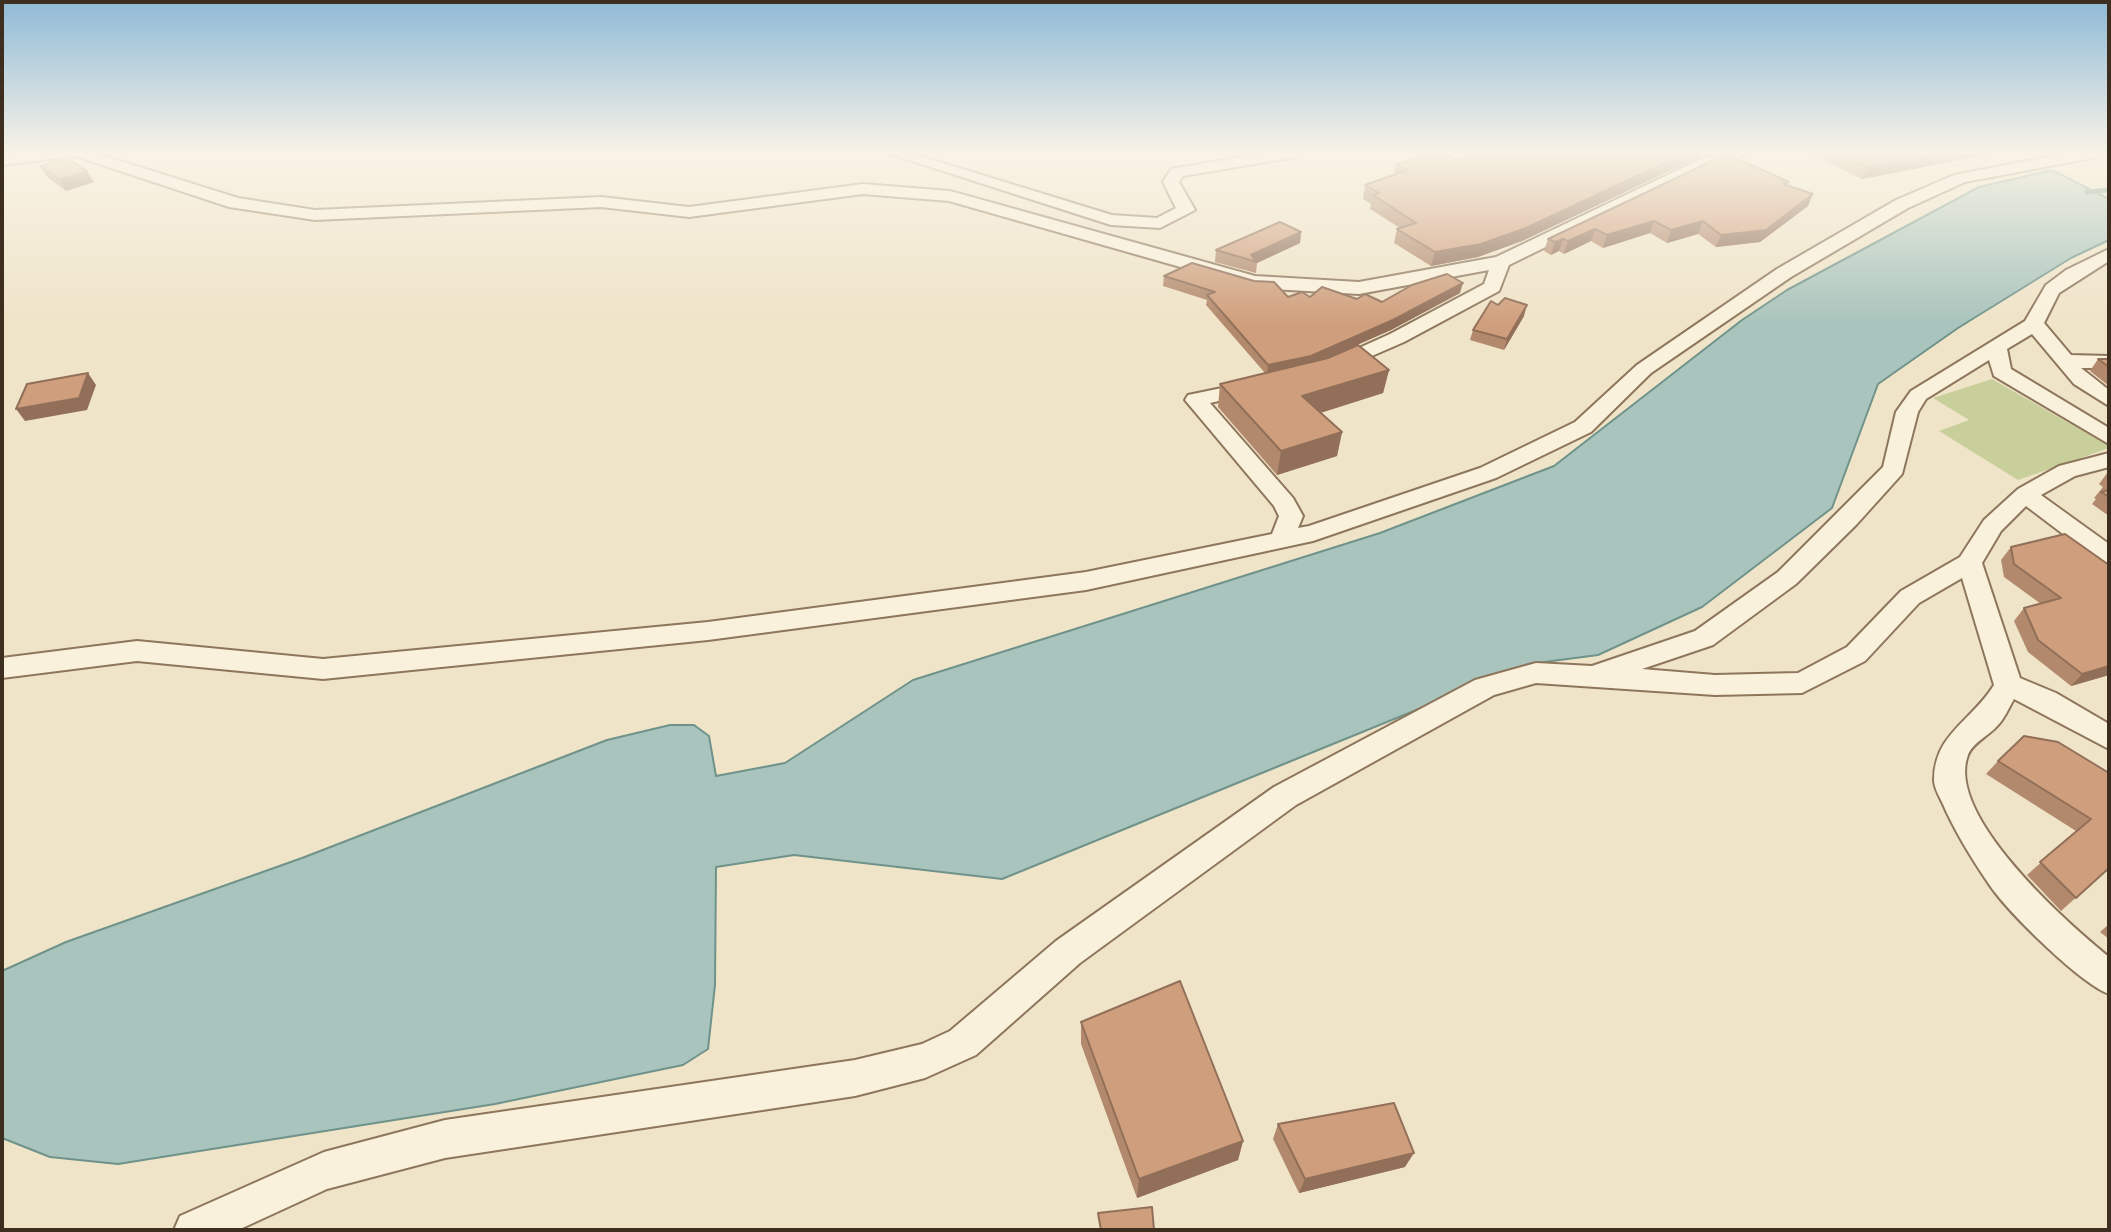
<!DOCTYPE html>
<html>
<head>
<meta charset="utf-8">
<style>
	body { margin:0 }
	#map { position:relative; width:2111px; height:1232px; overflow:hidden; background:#f0e4c8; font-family:Georgia,serif }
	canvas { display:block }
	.frame { position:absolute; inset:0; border:4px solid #3d2e20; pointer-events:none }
</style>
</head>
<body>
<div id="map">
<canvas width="2111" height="1232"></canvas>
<div class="frame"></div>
</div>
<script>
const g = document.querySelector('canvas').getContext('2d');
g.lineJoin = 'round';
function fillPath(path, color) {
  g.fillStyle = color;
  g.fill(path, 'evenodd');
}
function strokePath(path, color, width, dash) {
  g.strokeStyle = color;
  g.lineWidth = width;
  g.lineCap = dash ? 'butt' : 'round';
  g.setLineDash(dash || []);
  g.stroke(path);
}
const green = new Path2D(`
	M1992 379 2109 446V448L2018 480 1939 431 1969 420 1933 398Z`);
const water = new Path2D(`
	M2052 170 2109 199V240L2071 258 1958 328 1878 384 1832 508 1702 607 1598 655 1529 664 1002 879 794 855 716 867 715 985 708 1049 683 1065 495 1104 118 1164 50 1157 2 1138V971L66 942 302 858 607 740 670 725H694L709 736 716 776 785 763 913 680 1380 533 1554 466 1742 320 1787 290 1979 187Z`);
const stream = new Path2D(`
	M2087 192 2109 190`);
const minor = new Path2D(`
	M35 152H92L238 198 315 210 601 197 689 207 863 184 950 191 1255 276 1359 282 1496 257 1701 159 1730 152H1756L1713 165 1509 265 1499 291 1404 342 1335 372 1325 366 1328 362 1390 334 1484 284 1489 270 1359 294 1254 288 949 201 863 194 689 217 601 207 315 220 229 207 75 156 2 165V155Z
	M884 152H907L1112 215 1157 218 1176 208 1163 182 1171 169 1270 152H1304L1296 157 1183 176 1179 182 1195 210 1160 228 1111 225Z
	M2074 152H2105L2097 157 1965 182 1908 208 1791 277 1651 373 1591 432 1496 478 1313 541 1086 590 708 640 323 679 137 661 2 678V658L137 641 323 659 708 622 1086 572 1272 534 1279 516 1274 506 1185 400 1188 395 1251 382 1258 384 1261 388 1258 392 1210 403 1293 498 1303 516 1298 528 1309 526 1480 468 1575 422 1637 365 1777 269 1896 200 1954 175Z
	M2109 249V261L2059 293 2044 323 2071 355 2109 356V368H2081L2109 390V406L2074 384 2032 334 2007 349 2011 369 2109 428V444L1994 376 1989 360 1926 399 1918 412 1902 474 1856 525 1796 584 1713 645 1642 669 1715 675 1798 673 1847 647 1901 591 1960 557 1984 520 2018 489 2059 466 2109 453V467L2075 476 2041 495 2109 544V564L2100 562 2026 506 2001 531 1982 563 2020 678 2056 693 2109 724V749L2014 699C2009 707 2005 718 1998 725 1990 735 1972 743 1968 755 1945 815 2066 922 2109 957V994C2080 983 2010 914 1991 887 1973 861 1955 832 1942 802 1939 796 1934 787 1934 780 1934 734 1972 721 1994 685L1962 578 1919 603 1865 661 1802 693 1715 695 1536 683 1494 695 1296 805 1080 963 976 1055 925 1078 855 1096 445 1158 327 1189 238 1230H174L180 1216 324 1152 445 1120 855 1060 922 1044 950 1031 1056 941 1274 787 1475 680 1536 663 1592 666 1695 631 1778 572 1883 467 1896 412 1911 391 2025 321 2046 285 2066 270Z`);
const wall = new Path2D(`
	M1806 152H2001L1862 179Z
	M1701 156 1522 241 1478 257 1431 266 1394 243 1397 229 1400 228 1370 209 1371 204 1363 199 1365 185 1394 175 1396 164 1456 160Z
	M40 166 94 182 66 191 47 177Z
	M1788 185 1808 206 1760 242 1716 247 1698 234 1667 243 1650 233 1603 248 1591 241 1564 254 1559 251 1551 255 1544 251 1548 239Z
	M1301 232 1300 243 1257 263 1256 273 1215 262 1216 250Z
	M1164 276 1288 297 1357 299 1382 302 1460 293 1391 330 1341 352 1389 370 1383 393 1320 413 1342 432 1337 456 1277 475 1218 407 1220 384 1265 373 1206 305 1207 300 1163 286Z
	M1524 316 1504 350 1470 340 1473 330Z
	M2098 359H2109V386L2090 371Z
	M2108 472H2109V516L2092 504 2096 499 2094 498 2103 487 2099 484Z
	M2011 547 2109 565V675L2071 686 2028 652 2014 621 2024 608 2041 604 2004 577 2001 560Z
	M1998 761 2109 773V868L2061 911 2027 875 2076 831 1986 774Z
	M2109 924V939L2100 932Z
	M1081 1022 1243 1141 1238 1160 1137 1198 1081 1044Z
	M1278 1124 1405 1167 1299 1193 1273 1139Z`);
const shadedWall = new Path2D(`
	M1688 152H1703L1701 156 1522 241 1478 257 1431 266 1435 252Z
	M1950 152H2001L1862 179 1868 167Z
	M87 171 94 182 66 191 60 180Z
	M1813 194 1808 206 1760 242 1716 247 1721 235Z
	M1654 221 1650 233 1603 248 1607 235Z
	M1703 221 1698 234 1667 243 1671 230Z
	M1595 229 1591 241 1564 254 1568 241Z
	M1301 232 1300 243 1257 263V262L1251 255Z
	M1563 239 1559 251 1551 255 1555 242Z
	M1463 283 1460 293 1391 330 1309 366 1267 375 1268 365Z
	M1527 305 1524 316 1504 350 1507 339Z
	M1389 370 1383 393 1298 420 1302 396Z
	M88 373 96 385 87 410 25 421 16 409Z
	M1342 432 1337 456 1277 475 1281 451Z
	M2109 666V675L2071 686 2082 674Z
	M1243 1141 1238 1160 1137 1198 1139 1179Z
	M1414 1153 1405 1167 1299 1193 1305 1179Z`);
const building = new Path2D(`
	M1440 152 1456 160 1487 152H1688L1526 228 1481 244 1435 252 1397 229 1416 223 1373 195 1379 193 1365 185 1407 170 1396 164Z
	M1834 152H1950L1868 167Z
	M1727 154 1789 182 1783 184 1813 194 1766 230 1721 235 1703 221 1671 230 1654 221 1607 235 1595 229 1568 241 1563 239 1555 242 1548 239Z
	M67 158 87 171 60 180 40 166Z
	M1280 222 1301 232 1251 255 1257 262 1216 250Z
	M1192 263 1254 281 1274 282 1288 297 1302 292 1310 297 1322 287 1357 299 1365 294 1382 302 1412 285 1447 274 1463 283 1393 320 1311 356 1268 365 1207 295 1215 292 1164 276Z
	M1505 298 1527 305 1507 339 1473 330 1491 301 1498 305Z
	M1358 345 1389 370 1302 396 1342 432 1281 451 1220 384 1328 358Z
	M2098 359H2109V367Z
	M88 373 79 398 16 409 27 384Z
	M2109 490V497L2101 492Z
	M2065 534 2109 565V666L2082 674 2038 640 2024 608 2061 598 2014 564 2011 547Z
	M2024 736 2058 742 2109 773V868L2076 898 2040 862 2091 819 1998 761Z
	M1180 981 1243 1141 1139 1179 1081 1022Z
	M1394 1103 1414 1153 1305 1179 1278 1124Z
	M1152 1207 1154 1230H1101L1098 1213Z`);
fillPath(green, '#c9cf9b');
fillPath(water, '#a9c4bc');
strokePath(water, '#6f938a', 2);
strokePath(stream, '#6f938a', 5);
strokePath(minor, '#8d765c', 4);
fillPath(minor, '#faf1dc');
fillPath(wall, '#b2896c');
fillPath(shadedWall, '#916f58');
fillPath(building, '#cf9f7d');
strokePath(building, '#916f58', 2);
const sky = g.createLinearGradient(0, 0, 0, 324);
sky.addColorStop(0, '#8fbad6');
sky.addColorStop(0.47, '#f8f3e6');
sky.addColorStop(1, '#f8f3e600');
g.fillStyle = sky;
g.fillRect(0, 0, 2111, 324);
</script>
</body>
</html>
